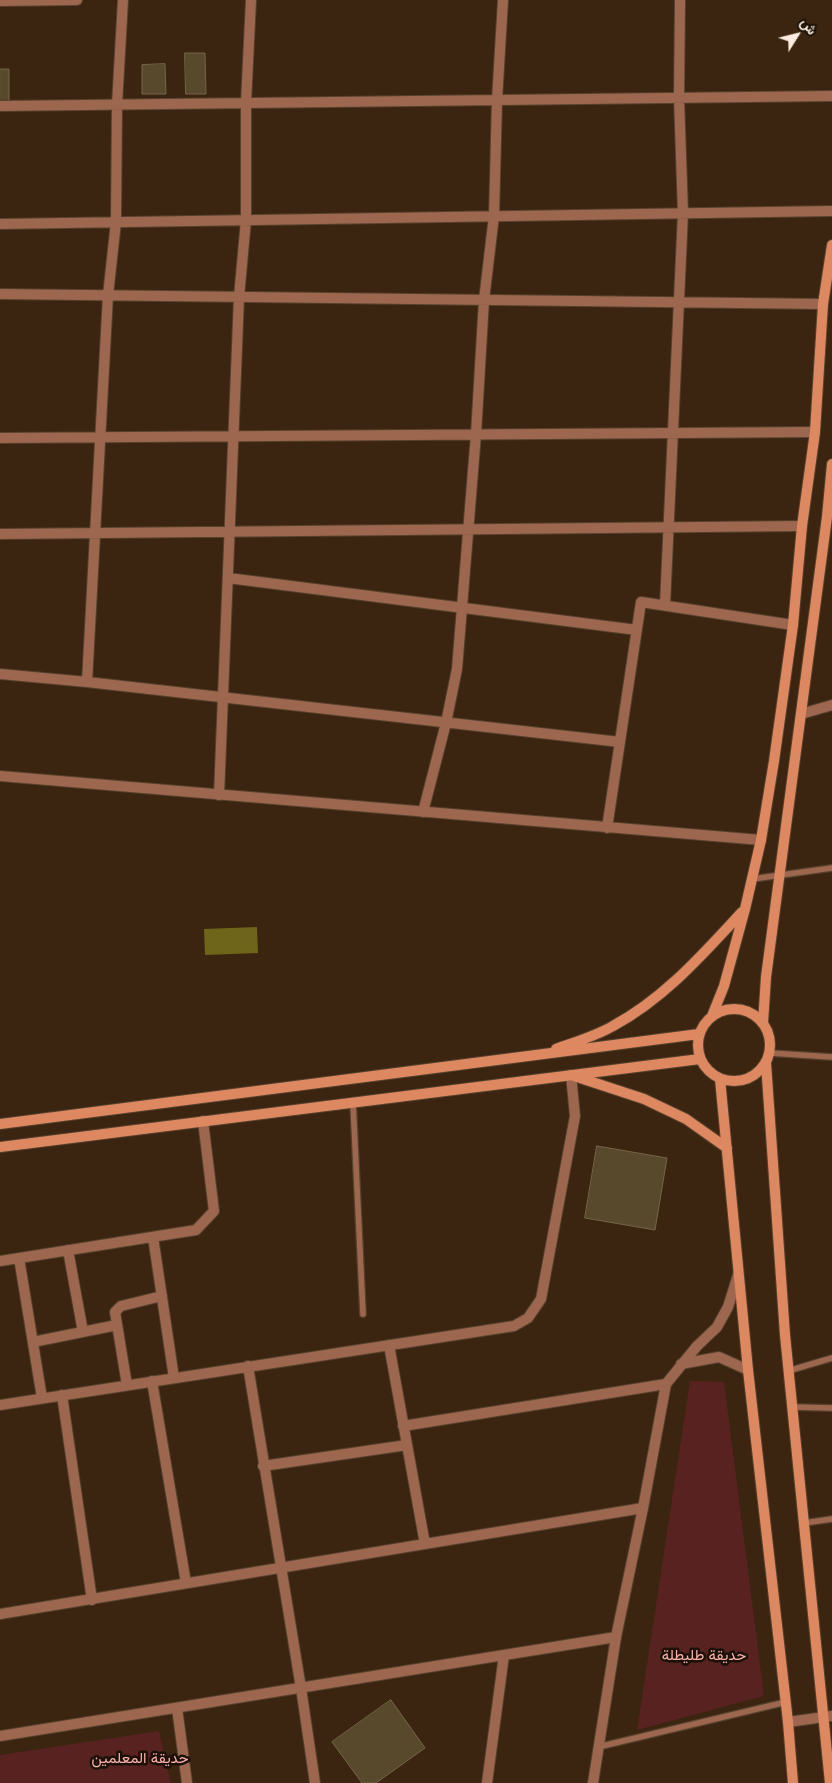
<!DOCTYPE html>
<html>
<head>
<meta charset="utf-8">
<style>
	body { margin:0 }
	#map { position:relative; width:832px; height:1783px; overflow:hidden; background:#3b2510; font-family:Quicksand,Vazirmatn,sans-serif }
	canvas { display:block }
	.north { position:absolute; left:772px; top:10px; width:50px; height:50px; -webkit-text-stroke:4px #1b1108; paint-order:stroke; rotate:54deg; font-size:14px; font-weight:700; line-height:20px; text-align:center; color:#fbecdf }
	.north::after { content:''; display:block; margin:auto; width:18px; height:22px; background:#fbecdf; clip-path:polygon(50% 0,100% 100%,50% 72%,0 100%) }
</style>
</head>
<body>
<div id="map">
<canvas width="832" height="1783"></canvas>
<div class="north">ش</div>
</div>
<script>
const g = document.querySelector('canvas').getContext('2d');
g.lineJoin = 'round';
function fillPath(path, color) {
  g.fillStyle = color;
  g.fill(path, 'evenodd');
}
function strokePath(path, color, width, dash) {
  g.strokeStyle = color;
  g.lineWidth = width;
  g.lineCap = dash ? 'butt' : 'round';
  g.setLineDash(dash || []);
  g.stroke(path);
}
function write(font, color, halo, rows, align = 'center') {
  g.font = font + ' Quicksand,Vazirmatn,sans-serif';
  g.lineWidth = 5;
  g.setLineDash([]);
  g.textBaseline = 'middle';
  g.strokeStyle = halo;
  g.fillStyle = color;
  for (const [text, x, y, turn = 0] of rows) {
    g.save();
    g.translate(x, y);
    g.rotate((+turn || 0) * Math.PI / 180);
    g.textAlign = isNaN(turn) ? turn : align;
    if (halo) g.strokeText(text, 0, 0);
    g.fillText(text, 0, 0);
    g.restore();
  }
}
const green = new Path2D(`
	M690 1381 724 1382 764 1696 637 1730Z
	M159 1731 171 1783H0V1755Z`);
const water = new Path2D(`
	M257 927 258 953 205 955 204 929Z`);
const building = new Path2D(`
	M185 53H205L206 94H186Z
	M165 64 166 94H142V65Z
	M0 69H9V101H0Z
	M597 1146 667 1158 655 1230 585 1218Z
	M391 1700 425 1748 376 1783H362L332 1742Z`);
const service = new Path2D(`
	M752 879 832 868
	M770 1053 832 1057
	M353 1102 363 1314
	M788 1371 832 1358
	M792 1407 832 1408
	M804 1523 832 1519
	M598 1747 786 1702`);
const minor = new Path2D(`
	M0 1 77 0
	M0 106 832 96
	M0 224 832 211
	M0 294 823 304
	M0 438 815 432
	M0 534 802 526
	M228 578 637 630
	M665 605 683 213 679 98 680 0
	M0 674 87 682 620 742
	M87 682 108 295 116 222 117 105 123 0
	M801 714 832 705
	M0 776 761 840
	M219 795 239 297 246 220V103L251 0
	M423 812 446 723 457 669 476 434 484 300 494 216 497 100 503 0
	M607 828 641 602 793 625
	M153 1237 174 1378
	M68 1250 83 1332
	M19 1258 42 1398
	M0 1261 196 1230 214 1211 203 1121
	M33 1342 117 1325
	M389 1345 425 1544
	M248 1366 301 1688 315 1783
	M152 1381 186 1583
	M127 1385 115 1312 121 1306 162 1296
	M62 1395 92 1600
	M0 1405 514 1326 528 1318 541 1299 575 1116 571 1075
	M403 1426 666 1384
	M263 1466 407 1445
	M0 1614 643 1508
	M177 1708 187 1783
	M788 1722 832 1716
	M0 1736 616 1637
	M487 1783 504 1655`);
const tertiary = new Path2D(`
	M681 1364 719 1357 748 1370
	M593 1783 616 1637 643 1508 666 1384 697 1346 717 1327 728 1307 738 1275`);
const secondary = new Path2D(`
	M698 1045a36 36 0 1 1 72 0a36 36 0 1 1-72 0Z
	M712 1016 724 986 745 909 761 840 774 761 793 625 802 526 815 432 823 304 832 245
	M763 1023 766 977 827 517 832 464
	M556 1049C575 1042 596 1036 613 1026 665 998 703 954 742 912
	M766 1063 785 1335 830 1783
	M574 1076 644 1099 686 1119 727 1148
	M720 1079 748 1370 788 1722 793 1783
	M0 1124 699 1034
	M0 1147 700 1059`);
const parkNames = [
	["حديقة طليطلة",704,1655],
	["حديقة المعلمين",140,1758]
];
fillPath(green, '#57221f');
fillPath(water, '#6e651b');
fillPath(building, '#58482c');
strokePath(building, '#756548', 1);
strokePath(service, '#56412d', 8);
strokePath(minor, '#56412d', 12);
strokePath(tertiary, '#56412d', 12);
strokePath(secondary, '#56412d', 12);
strokePath(service, '#9d674f', 5.5);
strokePath(minor, '#9d674f', 10);
strokePath(tertiary, '#9d674f', 10);
strokePath(secondary, '#de8861', 10);
write('15px', '#fab1aa', '#1b1108', parkNames);
</script>
</body>
</html>
